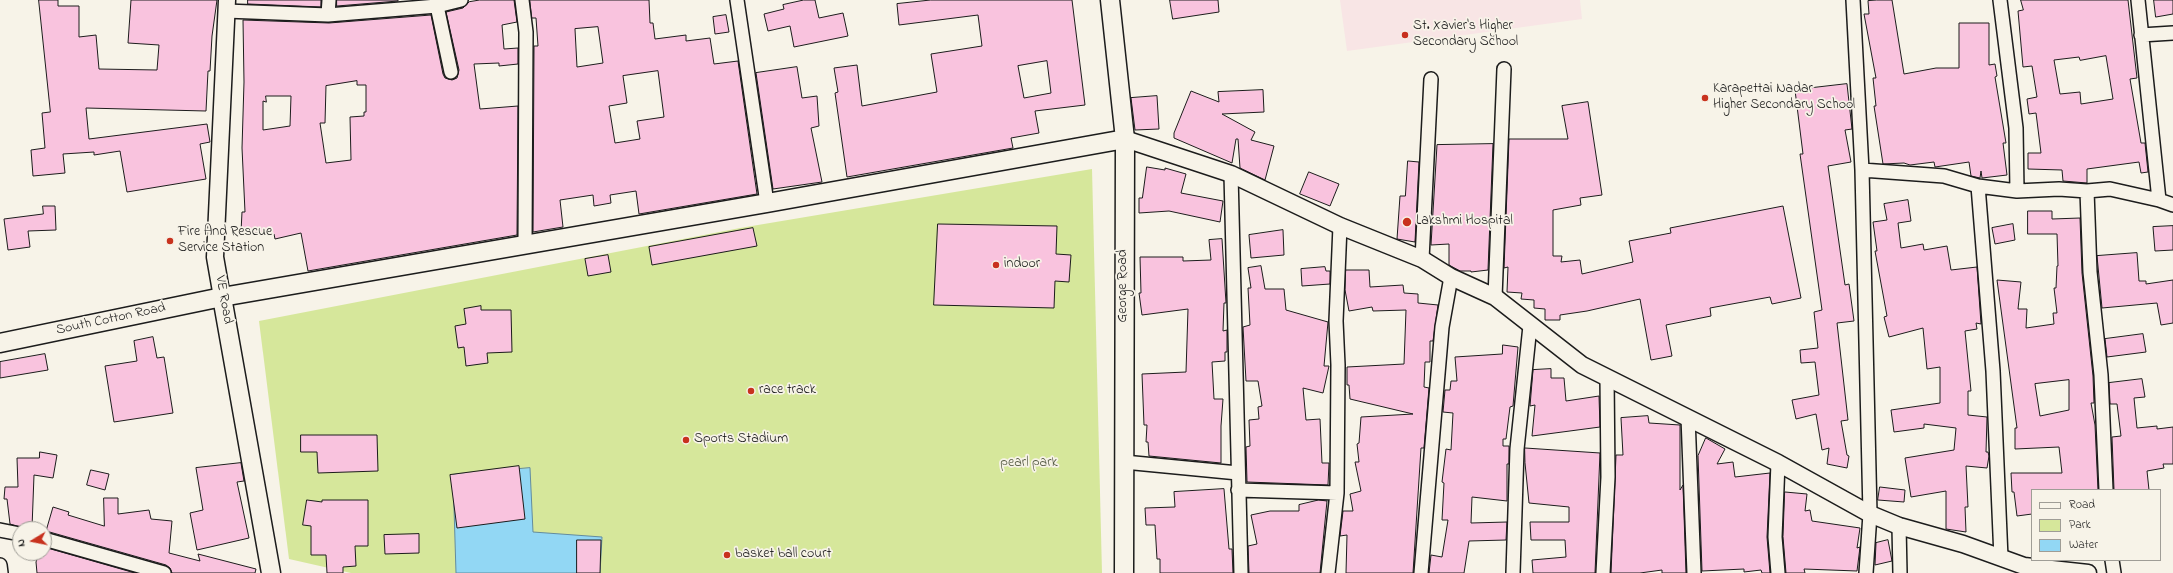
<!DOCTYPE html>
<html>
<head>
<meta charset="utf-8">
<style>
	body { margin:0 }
	#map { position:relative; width:2173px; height:573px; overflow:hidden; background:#f7f3e8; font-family:"Indie Flower",sans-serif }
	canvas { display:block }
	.legend { position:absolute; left:2031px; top:489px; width:130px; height:72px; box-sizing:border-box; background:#f7f3e8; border:1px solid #9f9d96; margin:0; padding:5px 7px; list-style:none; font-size:12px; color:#1c1c1c }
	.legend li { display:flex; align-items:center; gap:8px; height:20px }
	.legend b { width:20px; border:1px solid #9f9d96 }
	.north { position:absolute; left:12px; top:521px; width:40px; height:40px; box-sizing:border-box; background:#f7f3e8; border:1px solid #9f9d96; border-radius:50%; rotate:260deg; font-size:11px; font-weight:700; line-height:16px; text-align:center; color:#1c1c1c }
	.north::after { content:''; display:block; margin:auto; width:14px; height:18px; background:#c8321e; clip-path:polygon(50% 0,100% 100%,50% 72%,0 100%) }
</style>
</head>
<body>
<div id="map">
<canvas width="2173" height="573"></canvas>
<ul class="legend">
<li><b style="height:5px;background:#f7f3e8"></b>Road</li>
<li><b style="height:11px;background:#d6e79b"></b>Park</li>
<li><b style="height:11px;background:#92d7f4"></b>Water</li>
</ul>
<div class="north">N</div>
</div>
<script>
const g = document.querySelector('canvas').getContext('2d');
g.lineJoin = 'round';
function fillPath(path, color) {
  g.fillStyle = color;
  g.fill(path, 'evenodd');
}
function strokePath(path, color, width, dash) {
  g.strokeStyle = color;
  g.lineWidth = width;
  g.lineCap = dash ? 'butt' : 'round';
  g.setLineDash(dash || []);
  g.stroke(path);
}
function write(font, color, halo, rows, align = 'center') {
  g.font = font + ' "Indie Flower",sans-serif';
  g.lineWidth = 3.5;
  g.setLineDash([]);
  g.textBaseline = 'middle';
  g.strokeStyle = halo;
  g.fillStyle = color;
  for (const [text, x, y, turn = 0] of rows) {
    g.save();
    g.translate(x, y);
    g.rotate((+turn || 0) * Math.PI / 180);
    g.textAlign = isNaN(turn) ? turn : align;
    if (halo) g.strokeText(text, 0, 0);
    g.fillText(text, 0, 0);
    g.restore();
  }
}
const built = new Path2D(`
	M1340 0H1580L1582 19 1347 51Z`);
const green = new Path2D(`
	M1092 169 1102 573H351L289 559 259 321 740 228Z`);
const water = new Path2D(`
	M530 468 533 532 602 537 600 573H456L453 475Z`);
const building = new Path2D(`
	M39 0H58V6H79V37L96 35 99 69 157 70 159 45 128 43 131 0H217L212 36 210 71H208L206 111 86 108 89 139 207 124 210 142 200 144 206 179 127 192 120 151 94 155V152L63 154 65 173 33 176 31 150 45 148 42 113 50 112Z
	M248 0H321V7L248 4Z
	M337 0H398V1L337 6Z
	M480 0H514L517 22 502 25 504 49 518 48V64L499 66V63L474 64 480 109 518 106 517 235 308 271 301 233 275 239 274 234 241 232 242 212H245L242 148 244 82 243 20 329 23 431 15 443 74 445 78 452 80 457 78 459 70 446 12 463 8 469 2ZM357 81V85H366V112H364V116L350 117 351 160 326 163 320 123H325L326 86ZM266 96H291L290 126 263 130V101L266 102Z
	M530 0H649L650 23H653L655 39 686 35V41L710 38 714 64 738 61 757 194 639 214 636 191 610 195 611 203 594 206 593 195 560 200 563 227 533 232 534 46H538L536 18H532ZM598 27 603 63 577 67 575 29ZM658 71 664 117 637 121 640 139 615 143 609 106 627 103 623 76Z
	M804 0H815L819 18 843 13 848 36 794 47 790 26 768 31 764 14 784 9 783 5Z
	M931 0H1072L1085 105 1035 111 1039 133 1011 138 1013 148 847 177 835 93 838 92 834 68 857 65 862 106 937 92 931 54 982 46 978 15 899 25 897 4ZM1047 61 1051 93 1024 98 1018 66Z
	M1170 0H1218L1219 12 1173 19Z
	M1877 0H1892L1904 74 1936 68H1959V23H1989V65L1995 64 1997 76 1995 77 2006 143H2003L2007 175 1982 178 1981 171 1980 178 1971 176 1969 162 1935 167 1934 162 1910 165 1904 163 1883 164 1874 106H1876L1873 78H1876L1864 14H1869L1868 1Z
	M2021 0H2128L2137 78 2130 79 2141 143H2145L2148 172 2141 173 2139 162 2087 169V183L2063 181 2062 170 2028 169V153H2041L2036 113 2029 114 2027 99 2037 97 2032 66 2023 67 2018 11 2023 10ZM2106 56 2113 99 2081 104 2080 92 2060 94 2054 60 2079 57 2080 60Z
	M2154 0H2173V14L2156 17Z
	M726 15 729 32 715 34 713 17Z
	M797 67 802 98 817 96 819 126 811 128 822 182 773 189 756 73Z
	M1847 84 1852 129 1845 130 1851 162 1828 166 1845 285 1849 284 1854 321 1837 323 1848 420 1841 421 1847 455 1849 456 1847 468 1827 464 1829 448 1822 450 1816 414 1796 419 1792 400 1819 395 1815 362 1801 363 1800 350 1818 348 1814 312 1822 310 1800 154H1803L1795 90Z
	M1263 90 1264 112 1222 114 1255 132 1251 140 1274 146 1265 180 1240 168 1238 139H1236L1232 163 1174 138V133L1191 91 1219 102 1218 92Z
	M1157 96 1159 129 1135 130 1131 98Z
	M1588 102 1602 195 1580 198 1581 205 1553 210V256H1562L1561 262 1580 260 1582 274 1633 262 1629 241 1671 233 1670 228 1783 206 1801 298 1772 304 1770 297 1710 308 1711 316 1666 325 1672 356 1651 360 1640 299 1587 311 1560 315V320H1545V309L1534 308V300L1521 299 1522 293 1507 292 1508 267 1504 268 1509 139H1568L1562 106Z
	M1493 144 1488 270 1471 272V271H1460L1449 265V244L1431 245 1437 145Z
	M1408 161 1419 162 1415 242 1397 239 1400 196H1405Z
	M1147 167 1165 170V168L1186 174 1181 193 1223 201 1220 222 1169 211 1139 213V198H1142Z
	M1309 172 1339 184 1330 206 1300 194Z
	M1908 200 1911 221 1898 223 1901 248 1923 244 1924 250 1947 246 1951 270 1977 267 1981 324 1976 323 1977 329 1965 331 1971 391H1968V415L1987 417 1986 452H1988L1989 456 1987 468 1966 466 1968 507H1965L1966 532 1946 529V491L1911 497 1905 458 1954 450 1956 428 1924 424V428L1894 432 1891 410 1940 403V367L1927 369 1923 328 1889 337 1884 317 1887 316 1875 251H1877L1873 222 1887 220 1884 204Z
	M43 206H55L56 230 28 231 30 247 8 250 4 219 43 214Z
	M2028 211H2052V219L2080 218 2082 273 2093 376 2094 403H2091L2095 425 2098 490H2032V514L2017 516 2014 492H2012L2011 473H2062L2059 447 2015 449V428H2017L1997 280 2021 282 2018 309H2027L2026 328 2054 324 2053 313H2057L2054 288H2056L2057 266H2058L2057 234H2028ZM2069 380V410L2040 416 2035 384Z
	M938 224 1057 226 1056 254 1071 255 1069 282 1055 281 1054 308 934 305Z
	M2013 224 2015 240 1995 244 1992 228Z
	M2173 226V250L2155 251 2153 227Z
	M753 228 757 246 652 265 649 247Z
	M1283 230 1284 255 1251 258 1249 235Z
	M1222 239 1226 303H1224L1223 331 1227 330V352H1225V361L1212 362 1214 399H1223L1221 426V463L1149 456 1148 442H1146L1147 425H1144L1142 374 1186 372 1188 309 1142 315 1139 293H1141L1140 257H1183V261L1211 260 1209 240Z
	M2137 253 2139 281H2146V284L2173 280V323L2161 325 2157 303 2102 308 2097 256Z
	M608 255 611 272 588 276 585 259Z
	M1261 266 1265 289H1284L1286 310 1328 322 1324 366H1329L1323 393 1303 388 1306 420 1320 419 1322 463H1329L1328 485 1247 482 1246 447 1250 446 1249 420 1259 419 1258 407 1262 406 1258 381H1246L1243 327 1250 325 1248 288H1251L1248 268Z
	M1325 267 1326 271H1330V284L1302 286 1301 269Z
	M1346 270H1369L1370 287 1403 285 1404 293 1418 294V303L1438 305 1433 341H1430V362H1425L1424 387 1429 388 1424 448H1421L1413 573H1346L1347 535 1340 536 1343 511H1353L1350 494 1361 491 1355 462H1359L1357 444 1359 443 1361 417 1413 414 1350 399 1349 385H1347V367L1404 364 1406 310 1373 311 1372 307 1349 311 1345 290Z
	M481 306V310H511L512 352 487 353 488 363 466 366 464 347 458 348 455 326 466 324 464 309Z
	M2143 334 2146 352 2107 357 2105 339Z
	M153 337 157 358 164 357 173 413 114 422 105 366 137 361 134 341Z
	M1503 345 1518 347 1513 406 1510 407 1506 439H1503V446H1509V464H1507V501L1472 497 1471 523 1507 522 1506 540 1469 541 1464 573H1429L1431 555 1442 557 1448 520H1442L1444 483 1442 482 1446 449 1451 450 1453 413 1443 412 1445 390H1450L1451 381H1457L1455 357 1502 354Z
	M45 354 48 370 0 378V362Z
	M1551 369V378H1564L1566 401 1599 396 1600 427 1532 436 1535 405 1530 406 1533 370Z
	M2142 379 2145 397 2134 398 2137 428 2157 426V429L2173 427V464H2163L2164 468 2147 471 2149 490H2114L2112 437 2121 436 2117 404H2110L2109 383Z
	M1648 416 1649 423 1680 425V490L1683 485 1686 573H1662V570L1640 573H1611L1616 455H1623L1621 418Z
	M301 435H377L378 471 318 473 317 452H301Z
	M1706 438 1725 449 1717 464 1733 462 1735 477 1770 473 1767 537 1770 573H1762L1761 570 1744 572V569L1702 571 1698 456Z
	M1525 448 1600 453 1595 573H1533L1532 560 1566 557 1565 540H1531L1530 522H1569V507L1529 503 1525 463Z
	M40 452 57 455 53 478 34 475 32 528 26 529 10 524 7 499H4L5 487H18L17 458H39Z
	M241 463 244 481 237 482 249 538 197 550 190 513 203 510 196 468Z
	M519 466 525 519 457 528 450 475Z
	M91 470 109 474 105 490 87 485Z
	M1880 487 1905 490 1904 502 1878 500Z
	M1224 489 1229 549H1232L1233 573H1160V559H1157L1155 525H1146L1145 508 1175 507 1174 492Z
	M1785 492 1807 494 1805 511 1810 510 1812 521 1860 528 1857 548 1860 547 1857 571 1804 569 1805 573H1786L1783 537Z
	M104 498H118V514L149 510 151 519 172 521 169 553 200 561 198 554 256 569 255 573H172L170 568 166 565 46 531 53 507 69 512 68 515 104 526Z
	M307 500 322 502V500H368V546H355L356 566 343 567V573H327L326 555H311V526L303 525Z
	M1319 500 1327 501 1320 573H1249L1248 546 1257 544 1251 515 1270 511H1299V505Z
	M419 534V553L385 554 384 535Z
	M577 540H601L600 573H577Z
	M1888 540 1892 561 1875 565 1876 543Z
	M44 547 135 573H37L36 562 39 553H44Z`);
const minor = new Path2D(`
	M522 0 526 32 525 245
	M737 0 767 203
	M1853 0 1862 170 1870 514 1866 573
	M2000 0 2016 128 2017 191
	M2138 0 2159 200
	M437 6 451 72
	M226 11 328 15 437 6 461 0
	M328 15 329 0
	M2141 35 2173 33
	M1862 170 1944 176 1978 186 2017 191 2059 189 2087 191 2110 189 2159 200 2173 205
	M1231 174 1241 573
	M1978 186 1993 371 2001 558
	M2087 191 2090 272 2101 375 2106 490
	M1422 259 1431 79
	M1495 297 1504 69
	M1688 417 1694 573
	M1124 462 1238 473
	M1238 490 1337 493
	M1899 526 1900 573
	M0 530 20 534
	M44 539 164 573
	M2112 560 2114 573
	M0 565 1 573
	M1328 573 1337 493 1338 365 1336 321 1340 226
	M1421 573 1442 327 1451 277
	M1513 573 1517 449 1530 326
	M1603 573 1608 477 1607 377
	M1778 573 1775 537 1778 463`);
const tertiary = new Path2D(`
	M1125 139 1231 174 1340 226 1422 259 1451 277 1495 297 1582 365 1778 463 1870 514 1899 526 1963 544 2024 566 2088 573
	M222 297 215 257 227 0`);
const secondary = new Path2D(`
	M1110 0 1125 139 1124 573
	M222 297 271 573
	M0 343 222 297 767 203 1125 139`);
const markers = [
	[1405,35,4,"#c8321e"],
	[1705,98,4,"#c8321e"],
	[1407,222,5,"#c8321e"],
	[170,241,4,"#c8321e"],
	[996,265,4,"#c8321e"],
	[751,391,4,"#c8321e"],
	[686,440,4,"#c8321e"],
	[727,555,4,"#c8321e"]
];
const poiNames = [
	["St. Xavier's Higher",1413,27],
	["Secondary School",1413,43],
	["Karapettai Nadar",1713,90],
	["Higher Secondary School",1713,106],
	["Lakshmi Hospital",1416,222],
	["Fire And Rescue",178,233],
	["Service Station",178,249],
	["indoor",1004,265],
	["race track",759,391],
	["Sports Stadium",694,440],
	["basket ball court",735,555]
];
const streetNames = [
	["George Road",1124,286,-90],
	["VE Road",223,300,80],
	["South Cotton Road",111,320,-12]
];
const parkNames = [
	["pearl park",1029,464]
];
fillPath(built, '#f8e5e5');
fillPath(green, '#d6e79b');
fillPath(water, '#92d7f4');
strokePath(water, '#638c9e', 1);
fillPath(building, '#f9c3de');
strokePath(building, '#1c1c1c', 1);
strokePath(minor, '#1c1c1c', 16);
strokePath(tertiary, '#1c1c1c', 19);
strokePath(secondary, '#1c1c1c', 21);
strokePath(minor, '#f7f3e8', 13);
strokePath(tertiary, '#f7f3e8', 16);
strokePath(secondary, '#f7f3e8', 18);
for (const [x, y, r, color] of markers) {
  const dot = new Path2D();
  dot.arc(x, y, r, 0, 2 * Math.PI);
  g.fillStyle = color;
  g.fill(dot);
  strokePath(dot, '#f7f3e8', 1.5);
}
write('14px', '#1c1c1c', '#f7f3e8', poiNames, 'left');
write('14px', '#1c1c1c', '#f7f3e8', streetNames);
write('14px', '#545942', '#f7f3e8', parkNames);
</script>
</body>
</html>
